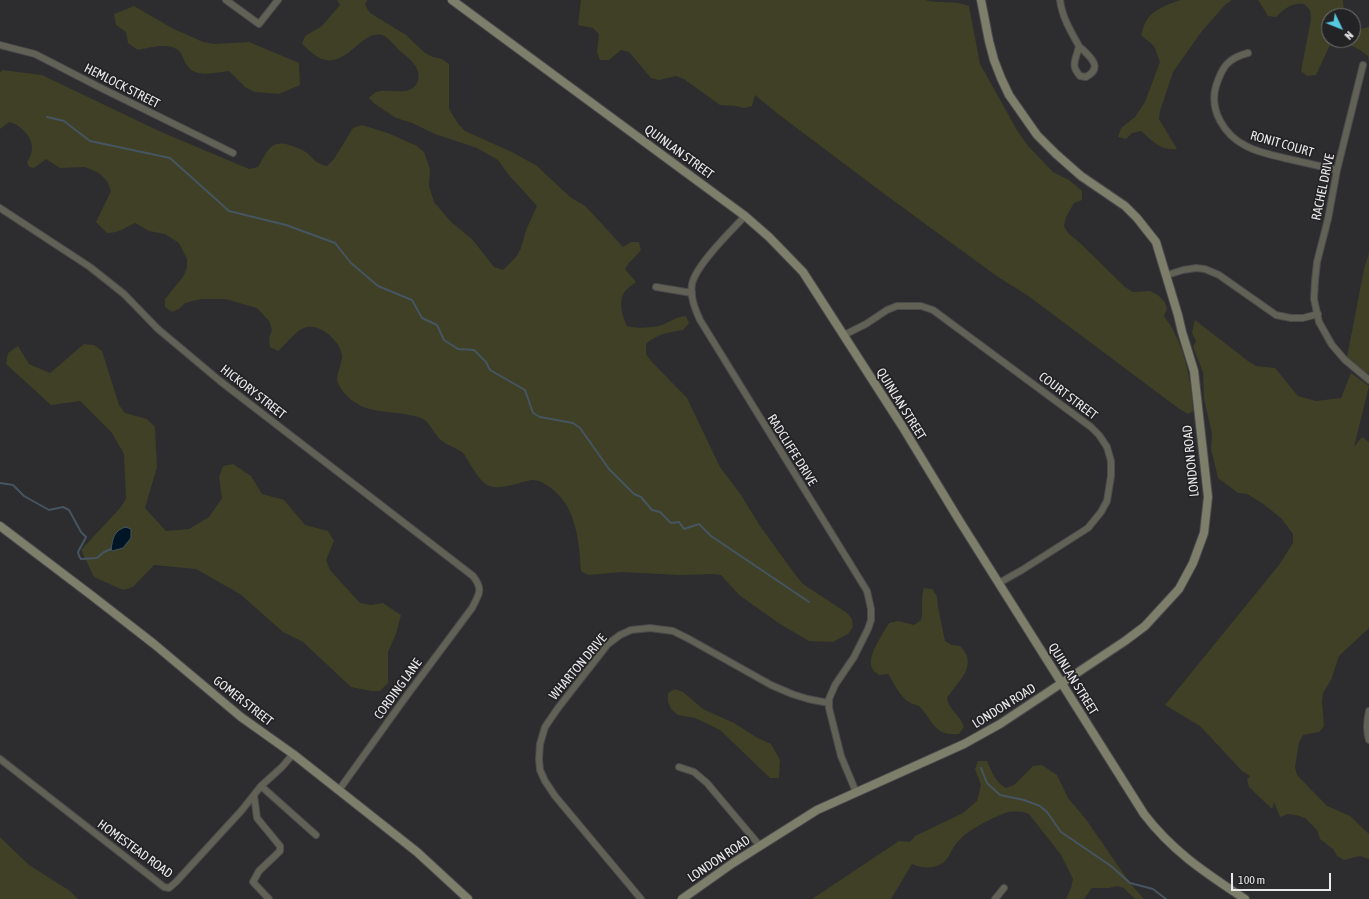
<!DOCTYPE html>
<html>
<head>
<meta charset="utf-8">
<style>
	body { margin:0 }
	#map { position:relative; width:1369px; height:899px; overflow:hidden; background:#2d2c2f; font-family:"Asap Condensed",sans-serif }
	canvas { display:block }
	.north { position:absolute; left:1321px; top:8px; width:40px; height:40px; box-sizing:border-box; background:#232225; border:1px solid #737274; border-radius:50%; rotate:133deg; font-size:11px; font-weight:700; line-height:16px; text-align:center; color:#eae9eb }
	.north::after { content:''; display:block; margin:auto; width:14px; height:18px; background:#56c9e0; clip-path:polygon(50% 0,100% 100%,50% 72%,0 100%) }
	.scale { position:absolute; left:1231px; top:873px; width:100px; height:18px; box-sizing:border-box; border:2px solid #eae9eb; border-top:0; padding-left:5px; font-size:12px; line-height:14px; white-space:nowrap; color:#eae9eb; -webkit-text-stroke:3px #232225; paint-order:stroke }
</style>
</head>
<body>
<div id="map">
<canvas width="1369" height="899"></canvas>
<div class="north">N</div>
<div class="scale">100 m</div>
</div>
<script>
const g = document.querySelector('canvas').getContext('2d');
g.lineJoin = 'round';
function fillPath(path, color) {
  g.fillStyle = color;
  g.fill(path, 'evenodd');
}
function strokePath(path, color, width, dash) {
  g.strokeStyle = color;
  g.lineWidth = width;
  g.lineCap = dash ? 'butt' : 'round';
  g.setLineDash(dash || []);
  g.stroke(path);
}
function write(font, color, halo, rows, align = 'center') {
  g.font = font + ' "Asap Condensed",sans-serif';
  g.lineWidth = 3.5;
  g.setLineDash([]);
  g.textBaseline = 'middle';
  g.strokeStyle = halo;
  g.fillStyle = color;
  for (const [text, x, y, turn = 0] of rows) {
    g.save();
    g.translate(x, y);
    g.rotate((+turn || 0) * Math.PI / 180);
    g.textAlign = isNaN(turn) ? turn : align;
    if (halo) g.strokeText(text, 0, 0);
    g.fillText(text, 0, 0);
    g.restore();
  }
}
const green = new Path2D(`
	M337 0H367L365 5 370 13 406 35 425 53 433 57 442 59 449 64V109L459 125 465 131 512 152 537 166 570 197 585 206 592 213 623 247 631 242H639L641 250C636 257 629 261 625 269L636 282C632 285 626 289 624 293 618 302 623 318 627 326 637 329 652 328 662 325 672 321 675 317 686 316L689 323 683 330C669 332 657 334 646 344V354L651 361 687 398 720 467 741 495 760 526 797 577 803 584 847 613 852 619 853 627 848 634 833 642 809 641 780 624 739 595 721 575 713 574 681 575 622 572 588 575 581 571C579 542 577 508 551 488 545 484 540 480 532 480 517 482 496 494 483 482 475 474 470 463 464 454 457 447 447 446 441 440 432 432 430 420 418 417 402 412 385 413 370 409 358 407 342 394 338 383 335 375 342 365 342 356 341 341 317 320 302 329 295 332 284 346 278 351L270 347 269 338 272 330 269 321 257 308 225 299H201L185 303 179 309 172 312 165 307V299L183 277 187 268V259L179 243 165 234 149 231 135 223C125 228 118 233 107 233L96 222 111 191 107 181 99 173 85 167 60 168 46 159 34 168 29 167 27 162C28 160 30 157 31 154 36 140 22 125 9 122L0 129V73L2 70 42 75 159 131 249 169 258 167C267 153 270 139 289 145 295 147 302 149 307 153 315 160 316 164 327 166L334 159 353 128 362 125 388 133 417 146 424 152 430 169 429 186 434 202 451 222 472 239 494 267 503 270 516 257 521 248 526 230 537 206 508 174 498 160 477 148 435 134 412 123 396 118 375 104 369 98C371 96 374 93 376 92 386 88 403 95 413 88 419 83 420 76 417 69 414 61 404 55 398 49 394 45 388 37 382 35 361 30 347 68 322 59 314 56 308 49 302 44L305 36 322 26 340 5Z
	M581 0H925C939 4 955 0 969 6L980 64 1018 132 1029 147 1053 172 1069 180 1082 191V200L1074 203 1066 217 1064 226 1068 233 1081 244 1125 287 1133 292 1150 291 1158 295 1165 302 1167 309 1164 316C1167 321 1172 326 1174 332 1186 354 1192 386 1193 411L1188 414 1178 408 1027 295 998 277 887 196 778 114 755 95 752 106 744 108 736 106 720 105 684 79 676 76 659 80 651 78 629 52 621 50 609 60H600L597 52 599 34 593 28 578 25Z
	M1181 0H1232L1225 5 1202 31 1173 72 1160 111 1159 119 1177 149C1160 151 1153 141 1141 131L1132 133 1126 139 1118 137 1121 128 1135 117 1145 102 1160 62 1154 46 1141 35C1142 31 1144 25 1146 21 1153 9 1169 4 1181 0Z
	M1258 0H1343L1344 16H1329V40H1353V28L1356 30 1369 27V61L1368 56C1356 47 1345 40 1330 45L1316 75 1307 76 1301 71 1311 19 1310 10 1304 4C1291 3 1286 8 1276 17L1268 16Z
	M134 6 172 28 203 42 214 44 249 42 299 63 300 85 279 94 255 92 245 87 229 71C219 72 205 76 195 72 187 68 185 62 182 55 174 40 150 48 138 50L128 43 126 32 116 25 114 14Z
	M1369 253V374L1351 362 1347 357 1364 269Z
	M1195 320 1248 361 1256 366 1275 368 1298 396 1316 401 1341 398 1351 373 1369 386 1354 447 1362 437 1369 442V628L1339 656 1331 680 1323 693 1322 702 1324 726 1319 732 1303 735 1299 742 1295 767 1297 775 1327 806 1350 816 1369 834V859L1360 856 1344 860 1337 856 1333 849 1320 839 1317 830 1305 818 1296 815 1288 814 1280 817 1274 802 1272 809 1249 787 1247 780 1250 776 1242 771 1200 726 1165 705 1279 565 1293 543V534L1282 519 1262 503 1247 494 1238 493 1218 478 1211 449 1212 434 1204 399 1203 372 1193 347 1196 341 1192 333Z
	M84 344 94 345 102 351 119 405 125 413 147 419 155 427 157 467 145 508 166 531 189 529 209 517 222 498 219 477 223 466 233 464 251 476 262 494 284 500 305 525 328 531 334 541 326 560 330 570 360 603 371 605 383 603 401 615 396 634 388 652V683L380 691H371L351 687 303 642 283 632 240 594 196 569 154 565 133 587 123 590 94 577 81 550 121 507 126 498 124 454 112 433 80 401 51 405 6 364 8 353 18 346 29 364 50 373Z
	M924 588 932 589 937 596 938 607 945 641 952 645 960 646C979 665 959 680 947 698 949 710 960 715 964 727L959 734C935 736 934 723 920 707 917 704 913 705 909 702 900 697 894 683 888 674L879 675C877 673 873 671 872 668 867 655 883 634 889 623L898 621 914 625 921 620C924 609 920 599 924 588Z
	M675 689 683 692 703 709 734 723 756 737 771 744 780 760 781 762 780 760 779 778H770L720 730 695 718 678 715 671 709 668 702V693Z
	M978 761H987C992 772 995 782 1006 788L1014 785 1033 766 1042 765 1057 775 1068 798 1085 818 1130 883 1144 899H1135L1124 888 1117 886 1109 888H1092L1084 899H1066L1071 888 1073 879 1061 855 1029 814C1022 811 1013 811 1005 813 990 819 965 831 956 844 951 850 949 858 944 862 935 869 922 869 912 864L891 899H812L899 841 910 842 915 836 963 813 977 801 981 785 975 769Z
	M0 837 29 865 70 891 78 899H0Z`);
const water = new Path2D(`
	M126 527 131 529V538L123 548 112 551 111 549C113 538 114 530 126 527Z`);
const stream = new Path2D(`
	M47 117 64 121 90 141 170 158 229 211 286 225 335 243 351 263 378 286 412 300 422 318 437 325 444 340 458 349 474 350 486 362 490 370 525 390 533 413 540 417 573 423 580 428 609 469 634 494 641 497 652 510 660 512 671 523 679 522 684 529 699 524 711 536 809 602
	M0 483 13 485 24 496 49 510 63 507 69 510 81 532 86 537 78 552 79 556 81 559 97 558 104 552 111 549
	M981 768 987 783 1000 795 1024 800 1040 806 1047 812 1061 832 1111 866 1130 883 1153 889 1166 899`);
const street = new Path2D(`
	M226 0 259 24 278 0
	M1060 0C1062 17 1071 32 1079 46
	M0 45 35 54 101 88 233 153
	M1079 46C1088 55 1105 67 1086 77L1080 76C1070 65 1076 60 1079 46Z
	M1248 53C1228 58 1222 67 1216 86 1209 110 1224 135 1246 146 1257 152 1271 155 1284 158 1302 162 1319 166 1337 170
	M1363 65 1337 170 1328 219 1317 262 1315 281 1314 299 1319 322 1332 345 1345 360 1369 380
	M0 208 90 267 124 294 158 329 220 381 473 576C483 589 480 593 472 608L405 698 339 790
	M745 216C731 231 696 265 692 284 690 297 695 309 700 320L867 591 871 609V620L868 629 854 657 835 685 829 699V708L841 756 856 792
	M1167 275 1183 270 1196 268 1205 269 1219 275 1276 315 1291 318H1303L1318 314
	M656 287 692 293
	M844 335 866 324 887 310 897 306H921L933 310 1091 427 1099 435 1107 447 1111 461V476L1107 501 1101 512 1088 528 1022 570 999 583
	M1369 711C1367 720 1366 731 1369 740
	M0 759 164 887 169 888 176 882 242 810 261 786 282 767 293 754
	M679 767 694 772 707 783 760 846
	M261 786 316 835
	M254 795 257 818 280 846V851L259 871 253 882 269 899
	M641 899 555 796 545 781 540 770 539 759 540 744 545 727 558 708 608 644 620 635 631 630 650 628 673 631 689 639 771 685 792 694 808 699 829 703
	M995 899 1004 888`);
const secondary = new Path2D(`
	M452 0 745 216 769 237 803 272 902 426 959 520 1144 814C1173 852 1206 873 1245 899
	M0 526 91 595 154 644 241 717 293 754 417 852 468 899
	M682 899 733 863 817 810 964 744 1000 724 1125 641 1145 626 1179 589 1193 563 1204 533 1208 497 1194 371 1182 332 1178 315 1156 242 1137 218 1125 206 1081 176 1056 154 1037 135 1009 95 1001 78 994 60 989 41 981 0`);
const streetNames = [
	["HEMLOCK STREET",122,86,27],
	["RONIT COURT",1282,144,16],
	["QUINLAN STREET",679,152,36],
	["RACHEL DRIVE",1323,187,-78],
	["HICKORY STREET",253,392,38],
	["COURT STREET",1068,396,37],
	["QUINLAN STREET",901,404,58],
	["RADCLIFFE DRIVE",792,450,58],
	["LONDON ROAD",1191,461,-96],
	["WHARTON DRIVE",578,667,-50],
	["QUINLAN STREET",1073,679,58],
	["CORDING LANE",398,689,-54],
	["GOMER STREET",243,701,38],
	["LONDON ROAD",1004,706,-32],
	["HOMESTEAD ROAD",135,849,36],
	["LONDON ROAD",719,859,-34]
];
fillPath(green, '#3f4025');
fillPath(water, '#001626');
strokePath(water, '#465561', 1);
strokePath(stream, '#465561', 2);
strokePath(street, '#4b4a4d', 8);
strokePath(secondary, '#4b4a4d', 10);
strokePath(street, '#616255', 6);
strokePath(secondary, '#7e7f6b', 8);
write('13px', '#eae9eb', '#232225', streetNames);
</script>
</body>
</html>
